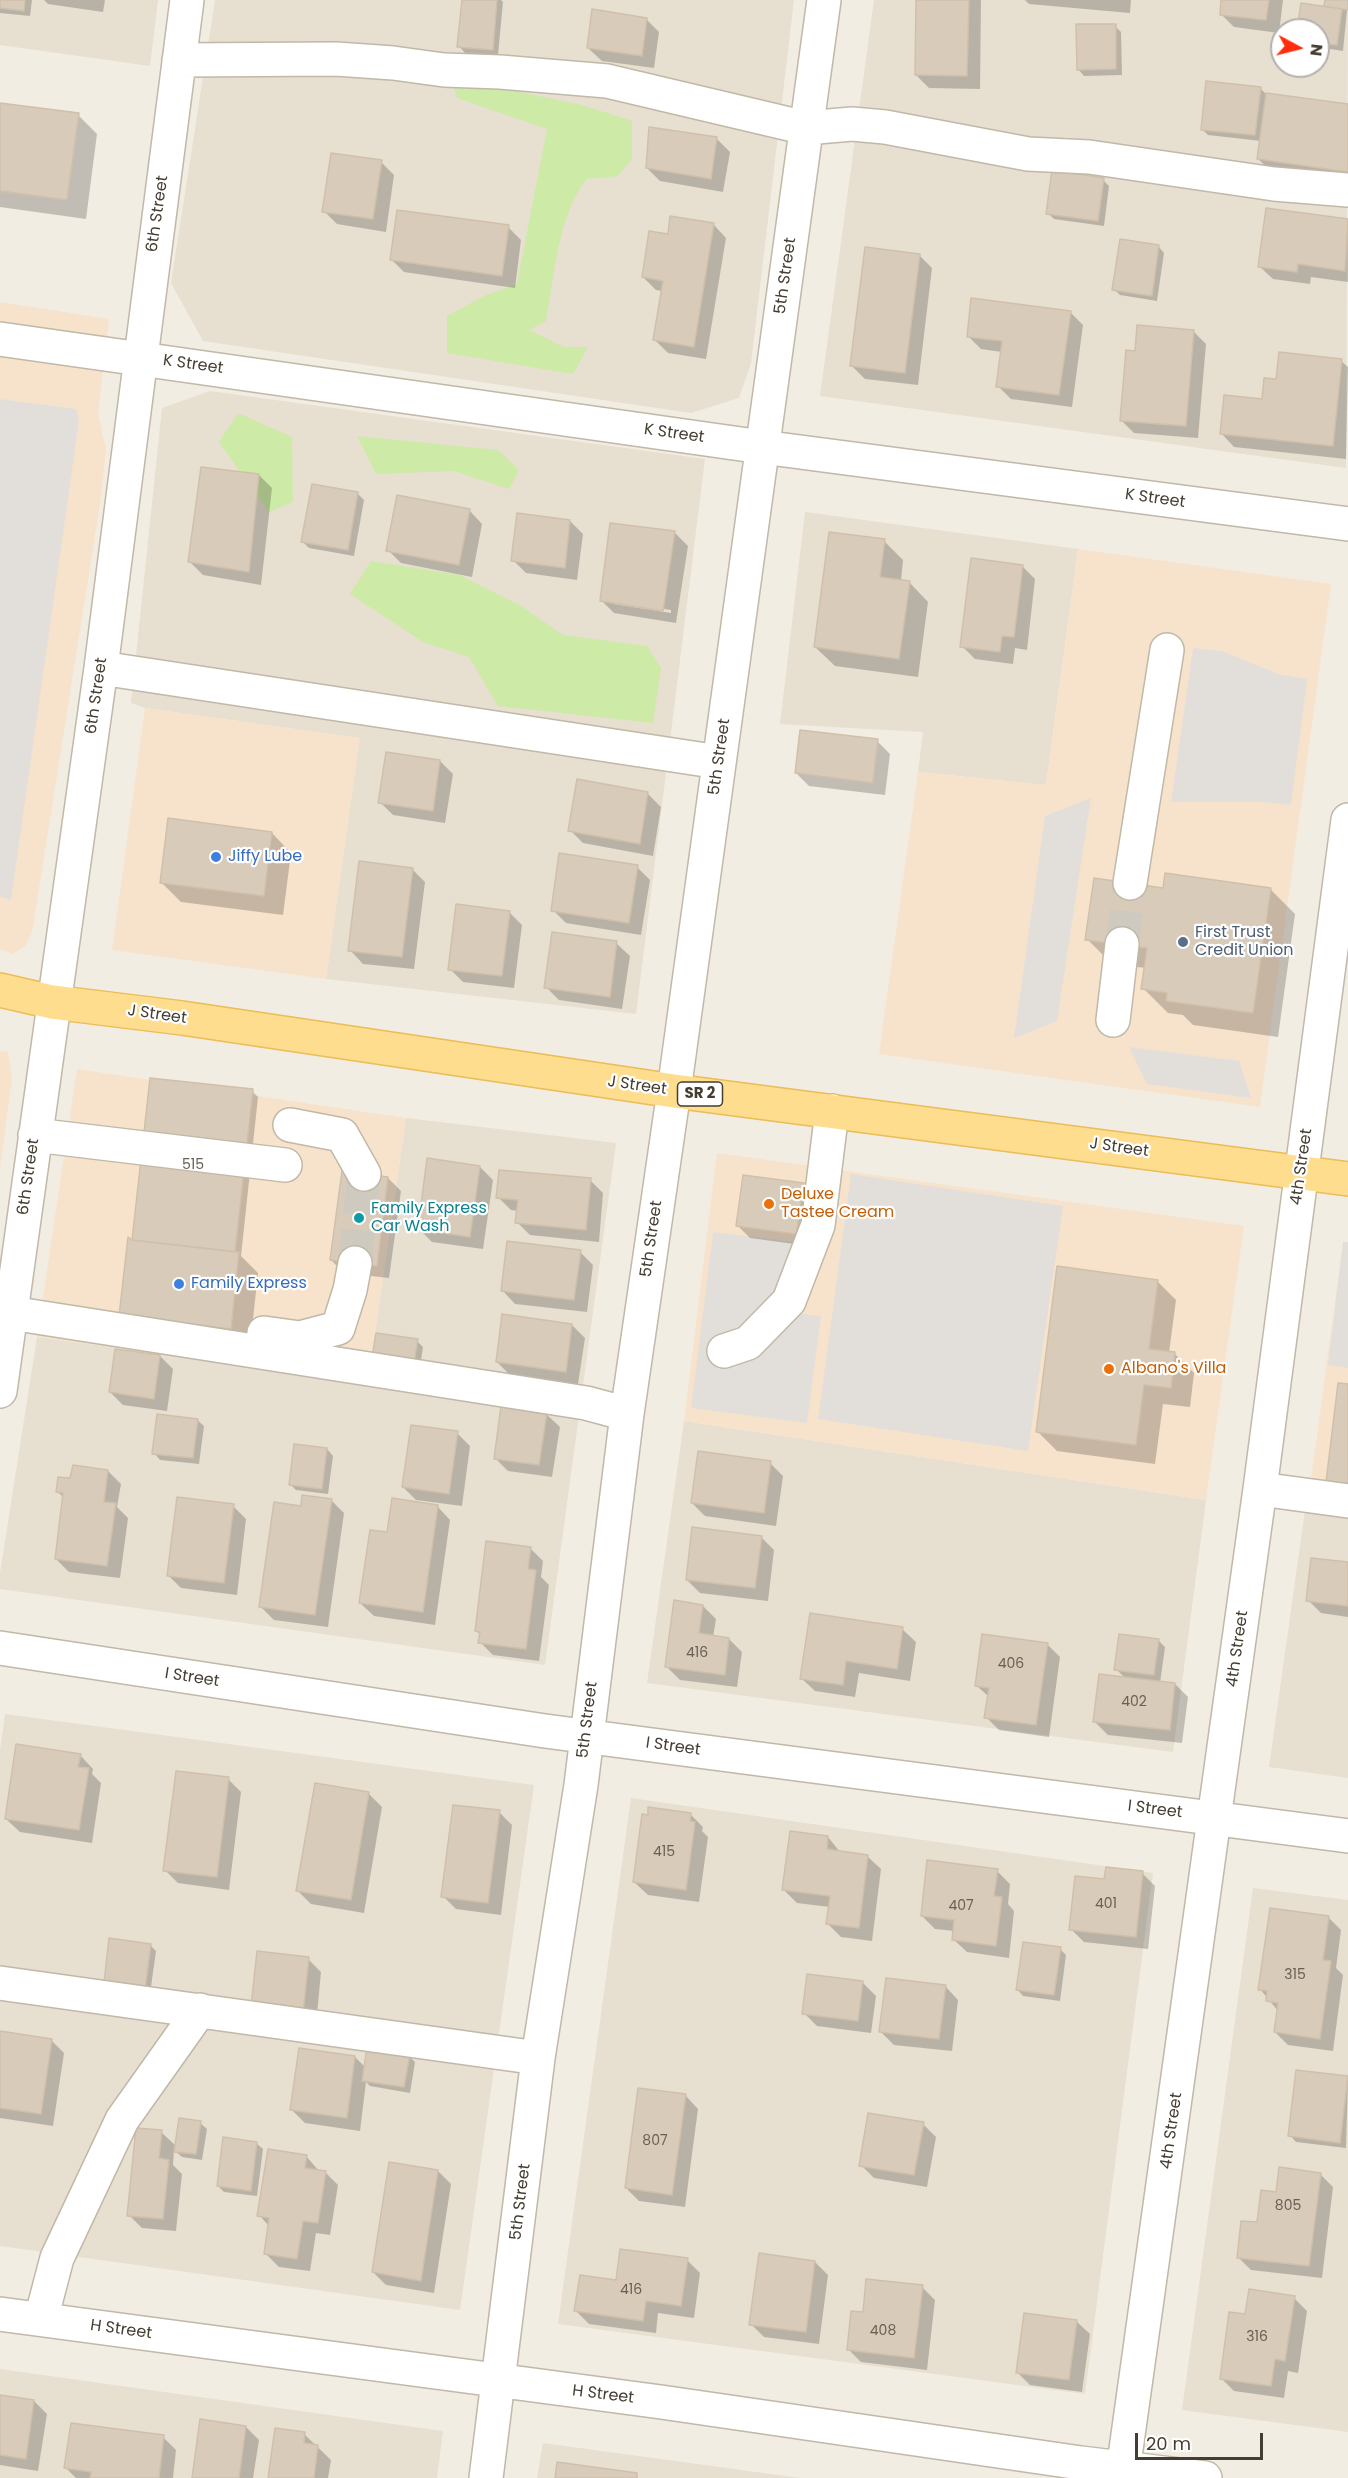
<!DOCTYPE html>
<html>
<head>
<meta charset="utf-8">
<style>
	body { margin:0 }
	#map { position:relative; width:1348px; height:2478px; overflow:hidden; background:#f2ede2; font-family:Poppins,sans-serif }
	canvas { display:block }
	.north { position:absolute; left:1270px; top:18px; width:60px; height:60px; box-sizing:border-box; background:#fff; border:2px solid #b4b1ad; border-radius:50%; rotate:97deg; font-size:16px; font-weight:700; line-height:24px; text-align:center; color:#443d32 }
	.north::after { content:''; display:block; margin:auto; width:21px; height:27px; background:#ff2d0c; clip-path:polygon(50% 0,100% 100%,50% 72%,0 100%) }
	.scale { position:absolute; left:1135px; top:2433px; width:128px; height:27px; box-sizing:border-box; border:3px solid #443d32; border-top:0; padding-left:8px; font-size:18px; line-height:21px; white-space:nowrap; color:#443d32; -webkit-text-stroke:4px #fff; paint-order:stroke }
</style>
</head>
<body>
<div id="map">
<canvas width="1348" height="2478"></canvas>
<div class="north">N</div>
<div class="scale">20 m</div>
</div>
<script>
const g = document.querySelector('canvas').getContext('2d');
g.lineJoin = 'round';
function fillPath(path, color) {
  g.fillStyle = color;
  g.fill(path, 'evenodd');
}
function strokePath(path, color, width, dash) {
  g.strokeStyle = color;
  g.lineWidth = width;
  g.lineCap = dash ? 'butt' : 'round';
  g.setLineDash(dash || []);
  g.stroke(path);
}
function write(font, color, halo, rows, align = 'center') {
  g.font = font + ' Poppins,sans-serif';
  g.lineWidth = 4.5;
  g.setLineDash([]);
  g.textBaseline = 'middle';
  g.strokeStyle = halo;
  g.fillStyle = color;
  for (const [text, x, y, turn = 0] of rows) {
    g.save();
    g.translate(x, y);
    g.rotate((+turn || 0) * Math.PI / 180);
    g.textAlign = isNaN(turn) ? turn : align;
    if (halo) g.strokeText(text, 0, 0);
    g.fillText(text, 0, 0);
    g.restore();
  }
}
const residential = new Path2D(`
	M0 0H158L150 66 0 45Z
	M215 0H794L751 363 739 398 691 413 203 341 171 283Z
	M874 0H1348L1346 468 820 396ZM1282 30H1318V66H1282Z
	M210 391 705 459 636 1014 326 979 359 738 145 708 131 703 162 408Z
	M805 512 1078 549 1046 785 918 772 923 732 780 724Z
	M406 1118 616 1143 545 1665 0 1589V1573L37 1337 368 1381Z
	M684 1421 1206 1500 1173 1752 647 1683Z
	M1305 1510 1348 1516V1778L1269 1767Z
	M5 1714 534 1785 460 2310 0 2246V1750Z
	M631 1798 1153 1873 1085 2394 558 2324Z
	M1253 1888 1348 1900V2432L1182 2410Z
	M0 2369 443 2431 437 2478H0Z
	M543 2443 800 2478H537Z`);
const commercial = new Path2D(`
	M0 302 109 319 98 414 106 449 101 498 32 933 25 946 13 954 0 949Z
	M1078 549 1331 584 1260 1107 879 1054 918 772 1046 785Z
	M145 708 360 738 326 979 112 950Z
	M0 1051 8 1052 12 1078 0 1170Z
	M77 1069 406 1118 368 1381 37 1337Z
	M717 1153 1244 1226 1206 1500 684 1421Z
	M1343 1242H1348V1516L1305 1510 1312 1473Z`);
const green = new Path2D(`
	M451 78 582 105 632 121V159L618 176 587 179C558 213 554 277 546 321L529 330 564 347H588L573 374 447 353V316L484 296 517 284 547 129 457 98Z
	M238 413 292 437 293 502 269 512 219 442Z
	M357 436 498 450 519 470 509 489 454 471 376 474Z
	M371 561 459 575 521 606 563 635 647 646 661 668 653 723 498 706 469 657 423 642 350 594Z`);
const parking = new Path2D(`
	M0 399 76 409 79 421 11 900 0 897Z
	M1193 648 1222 651 1278 674 1307 679 1291 805 1263 802H1171Z
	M1091 798 1057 1021 1014 1038 1045 816Z
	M1129 1047 1239 1061 1251 1098 1147 1084Z
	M851 1174 1063 1206 1028 1451 818 1419Z
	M713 1232 795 1242 786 1312 821 1316 807 1423 691 1408Z
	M1343 1242H1348V1368L1328 1365Z`);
const shadow = new Path2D(`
	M0 0H32L30 16 0 13Z
	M44 0H105L103 12 48 4Z
	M463 0H501L503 2 498 55 465 53 459 46Z
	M918 0H981L980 89 929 88 916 75Z
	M1025 0H1131L1130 13 1029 4Z
	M1223 0H1283L1279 33 1234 27 1221 14Z
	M1326 0H1348L1343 51 1318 47V30H1299L1329 9 1326 6Z
	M646 19 659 32 654 68 602 61 588 48Z
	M1115 26 1121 32 1122 75 1084 76 1078 69Z
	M1260 88 1267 95 1348 106V182L1272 172 1258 159 1261 141 1208 135 1202 129Z
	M0 105 78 115 97 134 86 219 0 207Z
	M717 139 730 152 723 192 660 181 647 168Z
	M381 162 394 175 386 232 337 224 324 211Z
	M1103 180 1109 186 1104 226 1054 219 1048 213Z
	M1267 210 1348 221V282L1311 277 1310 284 1273 279 1259 266Z
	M713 224 726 238 706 359 668 353 655 340 662 291 656 290 643 277 669 236Z
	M508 227 521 240 515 288 404 272 391 259Z
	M1158 246 1164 253 1157 301 1120 295 1114 289Z
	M919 255 932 268 918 385 865 379 852 366Z
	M1070 312 1083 325 1072 407 1011 399 998 386 1002 352 981 349 968 336Z
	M1193 331 1206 344 1198 438 1134 433 1121 420 1136 353Z
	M1341 361 1348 367 1346 459 1234 447 1221 433 1263 401 1278 381Z
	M259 475 272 488 261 585 203 575 190 562Z
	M358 494 364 500 354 556 309 548 303 542Z
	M469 510 482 524 472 577 401 563 388 550Z
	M570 521 583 534 577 580 526 573 513 560Z
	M675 533 688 546 676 623 614 613 601 600ZM614 601 671 610V613L614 604Z
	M884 541 903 560 901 581 909 582 928 602 918 677 835 666 815 647Z
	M1022 566 1035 579 1027 650 1015 648 1013 664 975 659 962 646Z
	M877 741 890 754 885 795 809 786 796 773Z
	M440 761 453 774 445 823 393 815 380 802Z
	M648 794 661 807 653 856 583 843 570 830Z
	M272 833 291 853 283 915 181 902 161 882Z
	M637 867 650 880 641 935 566 923 553 910Z
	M412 869 425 882 414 969 363 964 350 950Z
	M1164 889H1270L1295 914 1278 1037 1193 1025 1183 1015 1168 1013 1143 988 1146 968 1112 964 1087 939Z
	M509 912 522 925 514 988 463 982 450 969Z
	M616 943 630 956 622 1009 559 1000 546 987Z
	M252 1091 258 1097 241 1256 258 1273 250 1347 120 1315 132 1241Z
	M480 1167 493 1180 483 1249 432 1242 419 1229Z
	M388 1178 401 1191 389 1278 344 1273 331 1260Z
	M590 1180 603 1193 599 1242 530 1235 517 1222 518 1211 511 1210 498 1197Z
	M803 1184 816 1197 809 1246 750 1238 737 1225Z
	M580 1252 593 1265 587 1312 515 1304 502 1290Z
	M1157 1281 1176 1300 1169 1353 1175 1354 1194 1373 1190 1407 1163 1404 1155 1464 1057 1451 1038 1432Z
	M572 1325 585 1338 578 1384 510 1375 497 1362Z
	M417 1341 423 1347 419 1374 379 1369Z
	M160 1356 173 1369 167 1411 123 1405 110 1392Z
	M546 1414 560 1427 552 1477 508 1471 495 1458Z
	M197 1420 204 1426 199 1464 160 1460 154 1453Z
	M457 1433 470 1446 462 1506 416 1500 403 1487Z
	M327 1449 333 1456 328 1494 296 1490 290 1484Z
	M770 1463 783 1476 776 1526 705 1516 692 1503Z
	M108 1471 121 1484 117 1507 128 1518 120 1578 69 1572 56 1559 64 1498 58 1492 72 1480Z
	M331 1500 344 1513 328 1627 274 1620 261 1607Z
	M233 1506 246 1519 237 1595 181 1588 168 1575Z
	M437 1506 450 1520 435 1625 374 1616 360 1603 388 1534Z
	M761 1537 774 1550 768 1601 700 1593 687 1580Z
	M530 1548 543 1561 541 1577 549 1585 539 1661 493 1655 480 1642 481 1635 476 1631Z
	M1348 1564V1617L1321 1613 1308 1600Z
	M703 1606 716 1619 713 1637 729 1639 742 1652 737 1687 680 1680 667 1667Z
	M902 1629 916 1642 910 1681 859 1673 855 1697 815 1691 801 1678Z
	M1159 1641 1165 1647 1160 1683 1175 1684 1188 1697 1182 1743 1108 1735 1095 1722 1125 1678 1116 1669Z
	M1047 1644 1060 1657 1049 1737 999 1730 986 1717 989 1697 977 1686Z
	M80 1755 93 1769 92 1774 101 1783 92 1843 20 1832 6 1819Z
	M228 1779 241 1792 229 1890 178 1883 165 1870Z
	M369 1794 382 1807 364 1913 311 1904 298 1891Z
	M499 1812 512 1825 501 1915 456 1909 443 1896Z
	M690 1814 703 1827 702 1831 708 1837 699 1902 648 1895 634 1882Z
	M828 1837 840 1852 867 1856 881 1869 872 1941 841 1937 828 1924 830 1907 797 1903 784 1890Z
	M997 1871 1010 1884 1008 1904 1014 1911 1009 1958 967 1952 953 1939 954 1931 935 1929 922 1916Z
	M1142 1873 1155 1886 1148 1949 1084 1942 1071 1929 1106 1880Z
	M1328 1917 1341 1930 1336 1968 1343 1975 1333 2051 1288 2045 1275 2032 1278 2011 1260 1989Z
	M150 1945 156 1951 150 1994 112 1989Z
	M1060 1949 1066 1955 1060 2001 1023 1996 1017 1989Z
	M308 1959 321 1972 316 2025 265 2019Z
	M863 1983 876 1996 871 2033 817 2026 804 2013Z
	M945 1986 958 2000 952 2051 894 2045 881 2032Z
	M0 2033 51 2040 64 2053 53 2126 0 2118Z
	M409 2056 415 2062 410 2093 370 2086 366 2082 360 2131 305 2123 292 2110 355 2057 366 2068Z
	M1348 2078 1346 2148 1296 2142 1290 2135Z
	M685 2095 698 2109 685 2207 639 2201 626 2188Z
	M200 2123 207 2129 202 2160 182 2157 174 2150 173 2165 182 2174 176 2231 142 2228 129 2215 161 2132 176 2146Z
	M923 2124 936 2137 927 2187 874 2178 861 2165Z
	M256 2143 263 2149 257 2196 224 2192 218 2186Z
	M306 2156 319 2171 325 2172 338 2185 330 2235 316 2233 310 2271 279 2267 266 2254 269 2226 259 2215Z
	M438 2171 451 2184 434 2293 386 2285 373 2272Z
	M1320 2174 1333 2187 1322 2278 1251 2270 1238 2257 1278 2193Z
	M687 2260 700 2273 694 2318 658 2313 656 2333 589 2324 576 2311 617 2282Z
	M815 2262 828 2275 819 2344 764 2337 751 2324Z
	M922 2287 935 2300 927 2370 861 2362 848 2349 864 2313Z
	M1294 2298 1307 2311 1298 2373 1288 2371 1284 2398 1234 2391 1221 2378 1246 2316Z
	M1076 2321 1090 2334 1082 2392 1030 2385 1017 2372Z
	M0 2396 34 2401 47 2414 38 2471 0 2465Z
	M246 2427 259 2440 253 2478H193Z
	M304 2434 331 2460 328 2478H269Z
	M163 2437 176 2450 173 2478H76L66 2468Z`);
const building = new Path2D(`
	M0 0H25L24 11 0 8Z
	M462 0H497L493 50 457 47Z
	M916 0H969L967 76 915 75Z
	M1221 0H1269L1266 20 1220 15Z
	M1325 0H1348V10L1324 6Z
	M1301 3 1342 9 1337 45 1318 43V30H1297Z
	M592 9 647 18 642 56 587 48Z
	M1076 24H1116V69L1077 70Z
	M1206 81 1261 87 1255 135 1201 130Z
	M1266 93 1348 104V172L1257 159Z
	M0 103 79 113 67 200 0 191Z
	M649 127 717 137 711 179 646 168Z
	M331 153 382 160 373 219 322 212Z
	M1052 170 1104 178 1098 221 1046 214Z
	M1266 208 1348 219 1345 271 1298 264 1297 272 1258 267Z
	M397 210 509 225 502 276 390 260Z
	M670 216 714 223 694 347 653 340 663 281 642 277 649 231 668 234Z
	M1120 239 1159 245 1152 296 1112 290Z
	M865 247 920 254 905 373 850 366Z
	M971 298 1071 311 1059 395 996 387 1002 341 967 337Z
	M1137 325 1194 330 1186 426 1120 421 1126 350 1135 351Z
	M1279 352 1342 359 1333 446 1220 434 1224 395 1262 399 1264 378 1276 379Z
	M201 467 259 474 249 572 188 562Z
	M312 484 358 492 348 550 301 542Z
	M397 495 470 509 459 565 386 551Z
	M517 513 570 520 565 568 511 561Z
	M610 523 675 531 663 611 600 601Z
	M829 532 885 539 880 577 910 581 899 659 814 647Z
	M971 558 1023 565 1014 637 1002 636 1000 652 960 647Z
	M800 730 878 739 873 783 795 773Z
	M386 752 440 760 433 811 378 803Z
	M577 779 648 792 640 844 568 831Z
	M168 818 272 832 264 896 160 883Z
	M559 853 638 865 629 923 551 911Z
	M359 861 413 868 402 957 348 951Z
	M1165 873 1271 888 1253 1013 1166 1001 1167 993 1141 989 1147 948 1085 940 1094 878 1163 888Z
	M456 904 510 911 502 976 448 970Z
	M552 932 617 941 610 997 544 988Z
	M150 1078 253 1089 235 1252 132 1240Z
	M427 1158 480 1166 470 1237 418 1229Z
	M499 1170 591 1178 586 1230 515 1223 518 1200 496 1198Z
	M342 1171 388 1177 377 1266 330 1260Z
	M743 1175 804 1183 796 1234 736 1226Z
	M128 1237 132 1240 239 1252 231 1329 119 1316Z
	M507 1241 581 1250 574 1300 501 1291Z
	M1057 1266 1158 1280 1149 1349 1175 1352 1171 1388 1144 1385 1136 1445 1036 1432Z
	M502 1314 572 1324 566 1372 496 1362Z
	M376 1333 418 1339 413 1369 371 1363Z
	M115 1349 160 1355 154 1399 109 1392Z
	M1338 1383 1348 1384V1484L1326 1482Z
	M501 1406 547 1412 539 1465 494 1459Z
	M157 1414 198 1419 193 1458 152 1454Z
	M411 1425 458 1431 449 1494 402 1487Z
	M294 1444 327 1448 322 1489 289 1485Z
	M698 1451 771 1461 764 1513 691 1503Z
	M73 1465 108 1470 104 1502 116 1503 107 1566 55 1559 63 1493 56 1492 58 1477 70 1478Z
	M302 1495 332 1499 315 1615 259 1607 274 1502 301 1506Z
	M177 1497 234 1504 224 1583 167 1576Z
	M392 1498 438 1505 423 1612 359 1603 370 1530 387 1532Z
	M692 1527 762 1536 755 1588 686 1580Z
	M486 1541 531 1547 528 1569 536 1570 526 1649 478 1643 480 1632 475 1631Z
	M1311 1558 1348 1562V1606L1306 1601Z
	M674 1600 703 1605 699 1633 729 1638 725 1675 665 1667Z
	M810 1613 903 1627 897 1669 846 1661 843 1685 800 1679Z
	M982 1634 1048 1643 1036 1725 984 1718 989 1688 975 1686Z
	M1119 1634 1159 1639 1154 1675 1114 1670Z
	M1099 1674 1175 1683 1170 1730 1093 1722Z
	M16 1744 81 1754 78 1767 89 1768 79 1830 5 1819Z
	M176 1771 229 1777 217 1877 163 1871Z
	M315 1783 369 1792 351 1900 296 1891Z
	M453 1805 500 1810 488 1903 441 1897Z
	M648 1807 691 1813 690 1821 695 1822 686 1890 633 1882 642 1814 648 1815Z
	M790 1831 828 1836 827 1849 868 1855 859 1928 826 1924 830 1896 782 1890Z
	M927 1860 998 1869 994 1896 1002 1897 996 1946 952 1940 954 1920 921 1916Z
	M1106 1867 1143 1871 1136 1937 1069 1930 1075 1876 1104 1879Z
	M1270 1908 1329 1916 1323 1960 1331 1961 1320 2039 1274 2032 1278 2003 1266 2001 1267 1991 1258 1990Z
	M109 1938 151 1944 145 1989 104 1983Z
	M1023 1942 1061 1947 1054 1995 1016 1990Z
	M257 1951 309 1957 303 2013 251 2007Z
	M807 1974 863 1981 858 2021 802 2014Z
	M886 1978 946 1985 939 2039 879 2032Z
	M0 2031 52 2039 41 2114 0 2108Z
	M367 2047 410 2054 404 2087 362 2081Z
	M299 2048 355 2056 347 2118 290 2110Z
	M1296 2070 1348 2076 1340 2143 1288 2136Z
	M638 2088 686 2094 672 2195 625 2188Z
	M868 2113 924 2122 914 2175 859 2166Z
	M179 2118 201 2121 196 2154 174 2152Z
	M136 2128 162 2130 159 2158 169 2160 163 2219 127 2216Z
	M223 2137 257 2142 251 2191 217 2186Z
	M268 2149 307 2155 305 2168 326 2171 318 2223 303 2221 297 2259 264 2254 269 2218 257 2216Z
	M389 2162 438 2170 421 2281 372 2272Z
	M1279 2167 1321 2173 1309 2266 1237 2258 1241 2221 1257 2222 1261 2190 1276 2192Z
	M620 2249 688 2258 681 2306 646 2301 643 2321 574 2311 580 2275 616 2280Z
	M759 2253 815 2261 806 2332 749 2325Z
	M866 2279 923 2285 914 2358 847 2350 851 2311 863 2312Z
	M1249 2289 1295 2296 1285 2361 1275 2359 1271 2386 1220 2379 1229 2312 1245 2314Z
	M1024 2313 1077 2320 1069 2380 1016 2373Z
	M0 2395 34 2400 26 2459 0 2455Z
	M200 2419 246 2426 239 2478H192Z
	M71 2423 164 2435 159 2478H90L91 2472 64 2468Z
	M275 2428 305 2432 304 2443 318 2445 314 2478H268Z
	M557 2462 637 2473V2478H555Z`);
const minorTunnel = new Path2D(`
	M1122 944 1130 883
	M355 1263 364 1174`);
const minor = new Path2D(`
	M179 60 336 59 393 63 444 70 500 72 607 81 806 128 852 124 885 127 1028 154 1089 157 1274 184 1348 190
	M0 339 762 447 1348 524
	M101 668 719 762
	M1130 883 1167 650
	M1113 1020 1122 944
	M290 1125 342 1135 364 1174
	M35 1135 285 1165
	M11 1313 586 1403 627 1414
	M264 1333 300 1338 338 1328 350 1290 355 1263
	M724 1351 748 1343 789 1301 818 1225 832 1111
	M0 1391 101 668 187 0
	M1260 1489 1348 1501
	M0 1648 545 1731 1348 1836
	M0 1983 538 2058
	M0 2314 661 2402 1081 2463 1205 2478
	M41 2319 57 2258 122 2120 200 2010
	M486 2478 538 2058 581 1785 627 1414 674 1091 824 0
	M1122 2478 1260 1489 1348 820`);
const major = new Path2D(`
	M0 990 52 1002 182 1018 674 1091 1348 1179`);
const markers = [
	[216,857,6,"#3f7fe0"],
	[1183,942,6,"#5c6f8a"],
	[769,1204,6,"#e8710a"],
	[359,1218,6,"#0f9aa8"],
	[179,1284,6,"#3f7fe0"],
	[1109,1369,6,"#e8710a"]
];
const numberNames = [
	["515",193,1165],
	["416",697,1653],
	["406",1011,1664],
	["402",1134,1702],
	["415",664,1852],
	["401",1106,1904],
	["407",961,1906],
	["315",1295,1975],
	["807",655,2141],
	["805",1288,2206],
	["416",631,2290],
	["408",883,2331],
	["316",1257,2337]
];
const shields = [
	[700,1094,45]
];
const shieldNames = [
	["SR 2",700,1094]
];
const streetNames = [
	["6th Street",158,214,-82],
	["5th Street",786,276,-82],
	["K Street",193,365,8],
	["K Street",674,434,8],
	["K Street",1155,499,8],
	["6th Street",97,696,-82],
	["5th Street",720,757,-82],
	["J Street",157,1015,8],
	["J Street",637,1086,8],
	["J Street",1119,1148,8],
	["4th Street",1302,1167,-82],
	["6th Street",29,1177,-82],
	["5th Street",652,1239,-82],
	["4th Street",1238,1649,-82],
	["I Street",192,1678,9],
	["5th Street",588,1720,-83],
	["I Street",673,1747,8],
	["I Street",1155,1810,7],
	["4th Street",1172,2131,-82],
	["5th Street",521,2202,-83],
	["H Street",121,2330,8],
	["H Street",603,2395,7]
];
const shopNames = [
	["Jiffy Lube",228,857],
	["Family Express",191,1284]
];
const serviceNames = [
	["First Trust",1195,933],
	["Credit Union",1195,951]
];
const foodNames = [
	["Deluxe",781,1195],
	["Tastee Cream",781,1213],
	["Albano's Villa",1121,1369]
];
const cultureNames = [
	["Family Express",371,1209],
	["Car Wash",371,1227]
];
fillPath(residential, '#e7dfd0');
fillPath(commercial, '#f7e3cb');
fillPath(green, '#cdeaa7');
fillPath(parking, '#e2dfdb');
fillPath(shadow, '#0003');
fillPath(building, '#d8cbba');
strokePath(building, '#d0c0aa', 1.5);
strokePath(minorTunnel, '#cfcabf', 33, [33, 16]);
strokePath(minor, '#c1b8a7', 36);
strokePath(major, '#ebbc57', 36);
strokePath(minor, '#fff', 33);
strokePath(major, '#ffdd8e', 33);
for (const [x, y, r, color] of markers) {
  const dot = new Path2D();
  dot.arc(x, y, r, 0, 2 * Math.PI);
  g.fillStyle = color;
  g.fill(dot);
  strokePath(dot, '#fff', 2);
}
write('14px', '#696054', null, numberNames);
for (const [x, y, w] of shields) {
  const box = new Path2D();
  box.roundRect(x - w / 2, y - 12, w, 24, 4.5);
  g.fillStyle = '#fff';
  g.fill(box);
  strokePath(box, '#443d32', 1.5);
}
write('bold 15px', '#443d32', null, shieldNames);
write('16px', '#443d32', '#fff', streetNames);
write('16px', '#366cbe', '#fff', shopNames, 'left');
write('16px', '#4e5e75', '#fff', serviceNames, 'left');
write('16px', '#c56008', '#fff', foodNames, 'left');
write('16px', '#0d838f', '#fff', cultureNames, 'left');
</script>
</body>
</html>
